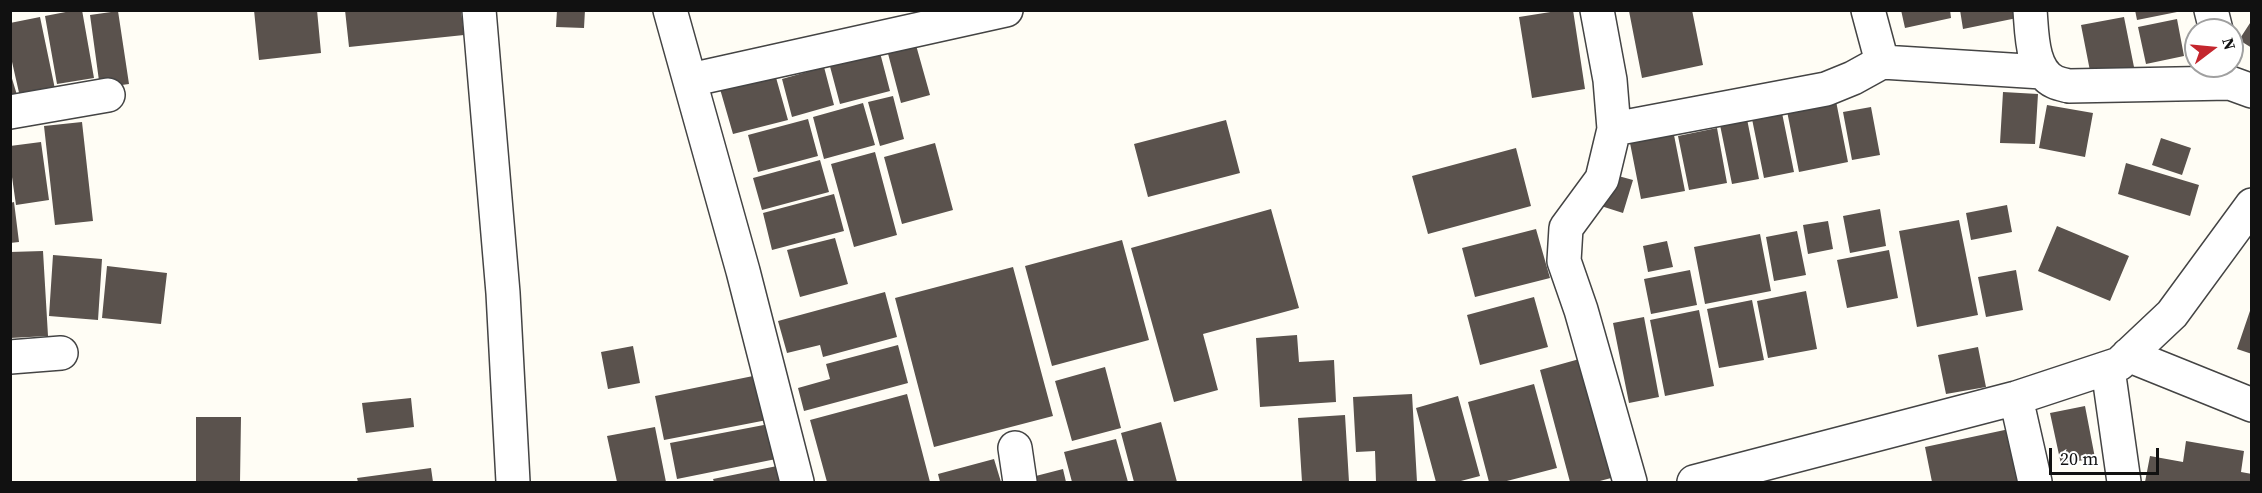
<!DOCTYPE html>
<html>
<head>
<meta charset="utf-8">
<style>
	body { margin:0 }
	#map { position:relative; width:2262px; height:493px; overflow:hidden; background:#fffdf5; font-family:"Source Serif 4",serif }
	canvas { display:block }
	.frame { position:absolute; inset:0; border:12px solid #111; pointer-events:none }
	.north { position:absolute; left:2184px; top:18px; width:60px; height:60px; box-sizing:border-box; background:#fff; border:2px solid #a0a0a0; border-radius:50%; rotate:74deg; font-size:16px; font-weight:700; line-height:24px; text-align:center; color:#111 }
	.north::after { content:''; display:block; margin:auto; width:21px; height:27px; background:#c4262e; clip-path:polygon(50% 0,100% 100%,50% 72%,0 100%) }
	.scale { position:absolute; left:2049px; top:448px; width:110px; height:27px; box-sizing:border-box; border:3px solid #111; border-top:0; padding-left:8px; font-size:18px; line-height:21px; white-space:nowrap; color:#111; -webkit-text-stroke:4px #fff; paint-order:stroke }
</style>
</head>
<body>
<div id="map">
<canvas width="2262" height="493"></canvas>
<div class="frame"></div>
<div class="north">N</div>
<div class="scale">20 m</div>
</div>
<script>
const g = document.querySelector('canvas').getContext('2d');
g.lineJoin = 'round';
function fillPath(path, color) {
  g.fillStyle = color;
  g.fill(path, 'evenodd');
}
function strokePath(path, color, width, dash) {
  g.strokeStyle = color;
  g.lineWidth = width;
  g.lineCap = dash ? 'butt' : 'round';
  g.setLineDash(dash || []);
  g.stroke(path);
}
const building = new Path2D(`
	M76 10H82L94 78 57 84 45 16Z
	M254 10H317L321 53 259 60Z
	M345 10H461L464 35 349 47Z
	M557 10H585L584 28 556 27Z
	M1563 10H1573L1585 89 1532 98 1519 17Z
	M1632 10H1692L1703 65 1642 78 1629 11Z
	M1901 10H1950L1951 18 1905 28Z
	M1960 10H2016L2017 18 1963 29Z
	M2135 10H2177V12L2137 20Z
	M118 11 129 84 100 88 90 15Z
	M40 17 55 89 20 97 10 53V23Z
	M2124 17 2134 67 2091 76 2081 25Z
	M2177 19 2184 56 2146 64 2138 27Z
	M2252 20V48L2239 40Z
	M914 38 930 95 901 103 886 46Z
	M878 45 890 91 840 104 828 59Z
	M824 67 834 105 792 117 782 79Z
	M10 72 17 95 10 96Z
	M775 74 788 120 733 134 720 89Z
	M2003 92 2038 94 2035 144 2000 143Z
	M893 96 904 139 880 146 868 102Z
	M1836 101 1848 162 1799 172 1787 111Z
	M863 103 875 145 824 159 813 117Z
	M2047 105 2093 113 2085 157 2039 148Z
	M1871 107 1880 155 1852 160 1843 112Z
	M1782 113 1794 172 1764 178 1752 119Z
	M808 119 818 156 758 172 748 135Z
	M1747 119 1759 179 1732 184 1720 125Z
	M1226 120 1240 173 1148 197 1134 144Z
	M82 122 93 221 55 225 44 126Z
	M1717 128 1727 183 1689 190 1678 136Z
	M1674 135 1685 191 1641 199 1630 143Z
	M2161 138 2191 148 2182 175 2152 165Z
	M41 142 49 200 16 205 10 163V146Z
	M935 143 953 210 902 224 884 157Z
	M1516 148 1531 206 1428 234 1412 176Z
	M875 152 897 235 854 247 831 164Z
	M820 160 829 192 762 210 753 178Z
	M2126 163 2199 185 2190 216 2118 194Z
	M1611 174 1633 180 1623 213 1601 206Z
	M834 194 844 231 772 250 763 213Z
	M14 202 19 242 10 243V203Z
	M2007 205 2012 232 1971 240 1966 213Z
	M1271 209 1299 308 1203 334 1218 390 1174 402 1131 248Z
	M1880 209 1886 246 1850 253 1843 216Z
	M1959 220 1978 315 1917 327 1899 231Z
	M1828 221 1833 249 1808 254 1803 225Z
	M2057 226 2129 256 2110 301 2038 271Z
	M1536 229 1550 278 1475 297 1462 248Z
	M1797 231 1806 275 1774 281 1766 237Z
	M1760 234 1771 291 1705 304 1694 247Z
	M835 238 848 284 800 297 787 250Z
	M1122 240 1149 340 1052 366 1025 266Z
	M1667 241 1673 267 1648 272 1643 246Z
	M1889 250 1898 298 1847 308 1837 260Z
	M43 251 48 336 10 338V252Z
	M53 255 102 259 98 320 49 316Z
	M107 266 167 273 161 324 102 318Z
	M1013 267 1053 416 934 447 895 298Z
	M1690 270 1697 305 1651 314 1644 279Z
	M2016 270 2023 310 1986 317 1978 277Z
	M1806 291 1817 349 1768 358 1757 301Z
	M885 292 897 337 823 357 820 345 787 353 778 321Z
	M1534 297 1548 347 1480 365 1467 315Z
	M1752 300 1764 360 1719 368 1707 309Z
	M2252 305V354L2237 349Z
	M1699 310 1714 386 1665 396 1650 320Z
	M1644 317 1659 397 1629 403 1613 323Z
	M1297 335 1299 362 1334 360 1336 402 1260 407 1256 338Z
	M898 345 908 383 804 411 798 388 830 379 826 364Z
	M633 346 640 383 608 389 601 352Z
	M1978 347 1986 387 1946 394 1938 355Z
	M1583 358 1615 477 1596 482H1570L1540 370Z
	M1105 367 1121 428 1072 441 1055 381Z
	M758 375 767 420 664 440 655 396Z
	M1534 384 1557 468 1503 482H1489L1468 402Z
	M907 394 930 482H827L810 420Z
	M1412 394 1417 482H1376L1375 451 1356 452 1353 397Z
	M1458 396 1480 476 1457 482H1436L1416 408Z
	M411 398 414 427 366 433 362 403Z
	M2085 406 2095 458 2061 464 2050 413Z
	M1345 415 1349 482H1302L1298 418Z
	M196 417H241L240 482H196Z
	M1161 422 1177 482H1134L1121 433Z
	M769 424 776 459 677 479 670 443Z
	M655 427 666 482H617L607 436Z
	M2014 428 2025 482H1932L1925 447Z
	M1116 439 1128 482H1072L1064 452Z
	M2186 441 2244 451 2241 472 2252 474V482H2145L2150 456 2183 462Z
	M994 459 1001 482H940L938 474Z
	M782 465 785 482H714L713 479Z
	M431 468 433 482H358L357 478Z
	M1063 469 1066 482H1029L1028 478Z`);
const minor = new Path2D(`
	M479 10 503 293 513 482
	M670 10 743 271 797 482
	M1597 10 1610 80 1614 129 1602 179 1566 228 1564 261 1581 310 1630 482
	M1868 10 1882 62
	M2030 10C2032 33 2031 71 2055 82 2059 84 2065 85 2069 86L2230 83 2252 91
	M2211 10 2216 30
	M690 80 1006 10
	M10 112 108 95
	M1614 129 1826 89 1853 78 1882 62 2042 72
	M2128 355 2252 405
	M10 357 61 353
	M2108 369 2124 482
	M2016 398 2035 482
	M1015 448 1020 482
	M1694 482 2016 398 2119 364 2172 314 2252 205`);
fillPath(building, '#5a524d');
strokePath(minor, '#444', 36);
strokePath(minor, '#fff', 33);
</script>
</body>
</html>
